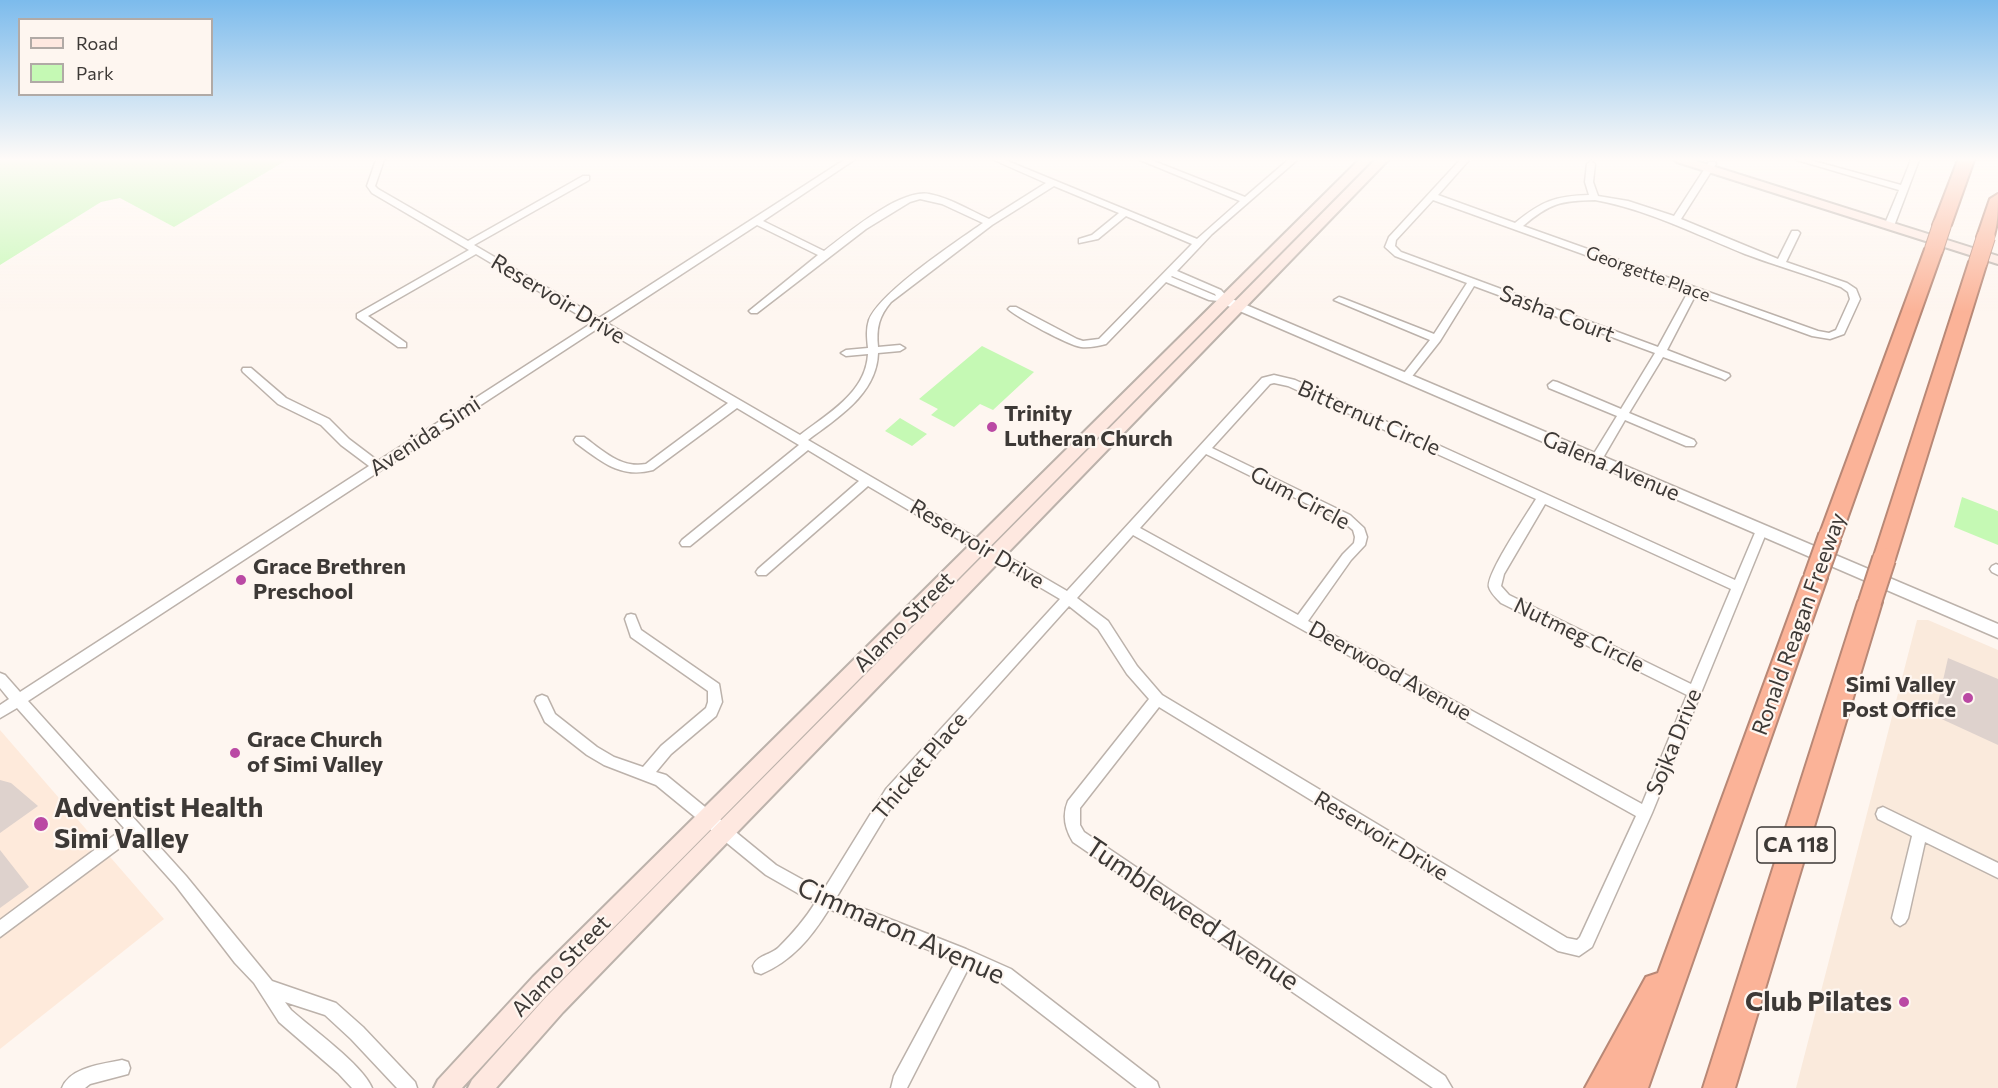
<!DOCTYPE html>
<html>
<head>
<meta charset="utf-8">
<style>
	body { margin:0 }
	#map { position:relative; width:1998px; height:1088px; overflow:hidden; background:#fef6f0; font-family:Commissioner,sans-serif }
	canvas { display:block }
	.legend { position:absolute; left:18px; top:18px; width:195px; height:78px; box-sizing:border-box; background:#fef6f0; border:2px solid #b1aaa6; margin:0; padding:8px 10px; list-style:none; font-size:18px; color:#3d3936 }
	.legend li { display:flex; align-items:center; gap:12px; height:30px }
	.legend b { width:30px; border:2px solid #b1aaa6 }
</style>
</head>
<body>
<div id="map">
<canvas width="1998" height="1088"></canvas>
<ul class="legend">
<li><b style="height:8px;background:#fee8e0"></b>Road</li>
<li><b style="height:16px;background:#c5f9b4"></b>Park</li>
</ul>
</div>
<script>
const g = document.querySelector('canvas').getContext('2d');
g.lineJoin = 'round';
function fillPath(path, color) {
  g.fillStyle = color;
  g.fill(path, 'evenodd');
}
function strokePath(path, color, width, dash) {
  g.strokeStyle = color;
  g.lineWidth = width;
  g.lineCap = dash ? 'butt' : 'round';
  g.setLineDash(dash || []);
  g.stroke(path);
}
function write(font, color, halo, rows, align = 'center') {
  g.font = font + ' Commissioner,sans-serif';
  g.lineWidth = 4.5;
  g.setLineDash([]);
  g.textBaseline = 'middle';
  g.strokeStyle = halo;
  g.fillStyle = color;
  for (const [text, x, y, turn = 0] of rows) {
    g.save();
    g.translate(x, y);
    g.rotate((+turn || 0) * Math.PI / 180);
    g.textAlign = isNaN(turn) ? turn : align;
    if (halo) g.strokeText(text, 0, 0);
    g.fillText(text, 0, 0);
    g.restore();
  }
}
const built = new Path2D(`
	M1917 620H1928L1998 650V1088H1796Z`);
const medical = new Path2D(`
	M0 730 164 919 0 1049Z`);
const green = new Path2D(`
	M0 160H287L174 227 120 198 101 202 0 265Z
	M982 346 1034 372 993 410 980 404 954 427 931 415 938 409 919 399Z
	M900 418 927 434 912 446 885 431Z
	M1962 497 1998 511V545L1954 527Z`);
const building = new Path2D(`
	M1948 658 1998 679V745L1935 716Z
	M0 780 11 783 38 806 0 833Z
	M0 850 29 887 0 908Z`);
const minor = new Path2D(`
	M376 160H384L375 186 378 189 468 241 583 176H589V180L474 245 599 318 844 160H854L763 221 824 251C847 234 899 189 929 194 950 198 969 210 989 219L1046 183 994 160H1005L1197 239 1240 201 1140 160H1151L1245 197 1288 160H1297L1212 234 1177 271 1221 290 1230 300 1228 302 1209 300 1166 282 1106 344C1098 346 1089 348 1081 347 1068 345 1018 318 1008 309L1010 307H1016L1077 339 1083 341 1099 339 1192 244 1126 216 1098 239 1079 243V239L1092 235 1119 213 1054 186 992 225 891 302C879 316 876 328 878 347L900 345 905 348 900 351 878 353C877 394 837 418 808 440L1067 591 1262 378 1274 375 1295 380 1735 580 1757 528H1765L1767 531 1652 813 1592 947 1579 956 1558 951 1159 707 1080 808V825L1084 832 1445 1076 1452 1088H1433L1073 842C1065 829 1062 815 1068 801L1149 699 1127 674 1098 629 1069 606 896 799 836 898 966 949 1011 969 1157 1082 1159 1088H1137L999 981 969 967 907 1088H891L894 1076 956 961 829 909C811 938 792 961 761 974L755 972 753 966C757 955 771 955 779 947 793 933 805 919 815 903L766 875 656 785 604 765 587 755 545 722 535 701 537 697 542 695 547 697 555 714 597 747 614 757 643 767 661 746 706 708 708 702V691L631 637 625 619 627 615 631 614 635 615 641 630 719 684 722 702 716 716 671 754 656 772 666 775 776 865 823 891 886 789 1060 599 868 486 766 575H758L756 572 758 569 859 481 808 450 690 546H682L680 543 682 540 799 445 737 408 653 470C620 479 601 461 576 443L574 440 576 437H584C602 450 621 469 646 464L728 403 600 327 28 701 186 876 272 981 336 1003 363 1027 415 1082 417 1088H397L351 1039 325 1015 285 1002 291 1010C311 1028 363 1065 372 1088H352L338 1073 279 1022 254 983 235 963 176 886 133 838 0 937V920L124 828 17 708 0 718V705L9 699 0 688V673L5 675 20 692 369 466 341 445 321 425 278 404 243 372 242 370 243 368H251L286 398 329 419 349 439 378 461 592 323 476 254 368 316 406 343V347H398L357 318V314L469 250 372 193 367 186ZM920 199 942 204 983 223C956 242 880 292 869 320 866 329 867 338 868 348L846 350 841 353 846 356 868 354C866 393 827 414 800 435L607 323 757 225 818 255 749 311 751 313H757L866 229 910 202ZM1172 276 1215 294 1216 296 1171 277ZM1274 383 1288 386 1536 499C1527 514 1486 574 1489 587 1490 592 1497 599 1501 603L1687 695 1642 804 1308 621 1351 560 1365 545 1367 537 1364 528 1350 515 1212 448 1270 384ZM1206 454 1342 521 1353 530 1355 537 1354 543 1343 554 1298 615 1140 528ZM1545 504 1731 589 1691 684 1509 595 1501 586 1504 574ZM1133 535 1636 816 1580 937 1577 940 1567 938 1162 695 1137 666 1108 621 1077 598Z
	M1460 160H1469L1438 195 1515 223C1542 201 1555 196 1589 195L1585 182 1587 164 1591 161 1595 164 1593 182 1598 196 1628 201 1674 216 1709 162H1715L1716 164 1681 219 1778 259 1792 231H1798L1800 233 1786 262 1847 283 1856 289 1860 299 1844 334 1830 339 1812 336 1696 294 1667 350 1729 374 1730 376 1725 380 1721 378 1663 357 1629 413 1694 440 1696 443 1694 446H1686L1625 420 1600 463H1592L1590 460 1617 416 1549 388 1548 385 1553 381 1557 382 1621 409 1655 353 1474 286 1440 341 1410 379 1406 381 1401 377 1430 340 1334 300 1339 297 1342 298 1434 334 1467 283 1395 256 1385 247 1389 237ZM1433 200 1688 292 1658 347 1401 252 1395 246 1396 240ZM1595 200C1649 210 1695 234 1745 254 1777 266 1809 275 1841 287L1848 292 1850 299 1836 330 1829 333 1818 331 1523 226C1550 203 1560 201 1595 200Z
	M1797 160H1810L1901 185 1911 160H1919L1894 226 1889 229 1884 226 1899 190Z
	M1996 564 1998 565V575L1992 572 1990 569 1992 566Z
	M1883 807 1998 863V878L1925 842 1908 918 1905 923 1900 926 1895 923 1892 918 1912 836 1878 819 1876 814 1878 809Z
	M122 1060 128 1062 130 1068 128 1074 90 1084 85 1088H62C70 1067 103 1064 122 1060Z`);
const tertiary = new Path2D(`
	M1225 296 1998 624V638L1221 303V297Z`);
const secondary = new Path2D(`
	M1359 160H1372L549 993 462 1088H434L438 1080 533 977Z
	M1375 160H1388L563 1012 496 1088H468L472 1080 547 996Z
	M1675 160H1693L1998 256V264L1677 162Z`);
const motorway = new Path2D(`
	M1958 160H1974L1951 225 1948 229H1936L1933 225Z
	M1998 194C1998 210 1998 227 1992 241H1980L1977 237 1990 199Z
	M1934 244 1940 245 1943 249 1841 536 1838 542 1830 545 1822 542 1819 536 1925 249 1928 245Z
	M1978 257 1984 258 1987 262 1895 559 1892 565 1884 568 1876 565 1873 559 1969 262 1972 258Z
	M1815 569 1823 572 1827 578 1648 1088H1585L1646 977 1658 973 1803 578 1807 572Z
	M1870 593 1878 595 1882 602 1735 1088H1703L1858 602 1862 595Z`);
const motorwayBridgeFar1 = new Path2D(`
	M1934 249 1942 225
	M1978 262 1986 237`);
const motorwayBridge = new Path2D(`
	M1815 578 1830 536
	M1870 602 1884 559`);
const markers = [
	[992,427,6,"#ba49a4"],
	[241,580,6,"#ba49a4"],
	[1968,698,6,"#ba49a4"],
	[235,753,6,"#ba49a4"],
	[41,824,8,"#ba49a4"],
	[1904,1002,6,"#ba49a4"]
];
const farStreetnames = [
	["Georgette Place",1648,274,20]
];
const shields = [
	[1796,845,78]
];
const shieldNames = [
	["CA 118",1796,845]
];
const streetNames = [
	["Reservoir Drive",558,299,31],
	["Sasha Court",1557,314,21],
	["Bitternut Circle",1369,418,24],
	["Avenida Simi",425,436,-33],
	["Galena Avenue",1611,466,23],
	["Gum Circle",1300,498,28],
	["Reservoir Drive",977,544,31],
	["Alamo Street",904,622,-45],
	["Ronald Reagan Freeway",1799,624,-70],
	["Nutmeg Circle",1579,635,26],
	["Deerwood Avenue",1390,671,29],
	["Sojka Drive",1674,742,-68],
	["Thicket Place",920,766,-50],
	["Reservoir Drive",1381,836,31],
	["Alamo Street",561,966,-46]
];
const poiNames = [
	["Trinity",1004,414],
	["Lutheran Church",1004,439],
	["Grace Brethren",253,567],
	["Preschool",253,592],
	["Simi Valley",1956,685,"right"],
	["Post Office",1956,710,"right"],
	["Grace Church",247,740],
	["of Simi Valley",247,765]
];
const nearPoinames = [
	["Adventist Health",54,808],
	["Simi Valley",54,839],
	["Club Pilates",1892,1002,"right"]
];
const nearStreetnames = [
	["Tumbleweed Avenue",1192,914,34],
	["Cimmaron Avenue",901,931,24]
];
fillPath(built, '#faeadc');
fillPath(medical, '#feeadb');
fillPath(green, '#c5f9b4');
fillPath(building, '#ded2cd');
strokePath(minor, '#bcb2ab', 3);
strokePath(tertiary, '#bcb2ab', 3);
strokePath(secondary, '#bcb2ab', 4);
strokePath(motorway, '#b88876', 4);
fillPath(minor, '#fff');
fillPath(tertiary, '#fff');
fillPath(secondary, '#fee8e0');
fillPath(motorway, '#fbb398');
strokePath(motorwayBridgeFar1, '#b88876', 20, []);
strokePath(motorwayBridge, '#b88876', 26, []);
strokePath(motorwayBridgeFar1, '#fbb398', 18);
strokePath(motorwayBridge, '#fbb398', 22);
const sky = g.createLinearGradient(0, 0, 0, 312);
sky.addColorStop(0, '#7cbbec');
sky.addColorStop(0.51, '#fffbf8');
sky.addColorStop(1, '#fffbf800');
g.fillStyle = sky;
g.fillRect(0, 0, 1998, 312);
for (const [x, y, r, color] of markers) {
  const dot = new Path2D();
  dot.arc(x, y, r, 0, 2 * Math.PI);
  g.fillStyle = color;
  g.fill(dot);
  strokePath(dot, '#fef6f0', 2);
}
write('18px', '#3d3936', '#fef6f0', farStreetnames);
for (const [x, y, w] of shields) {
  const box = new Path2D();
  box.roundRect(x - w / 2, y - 18, w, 36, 4.5);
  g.fillStyle = '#fef6f0';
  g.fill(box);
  strokePath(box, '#3d3936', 1.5);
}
write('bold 21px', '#3d3936', null, shieldNames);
write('22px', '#3d3936', '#fef6f0', streetNames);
write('bold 22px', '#3d3936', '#fef6f0', poiNames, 'left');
write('bold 27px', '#3d3936', '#fef6f0', nearPoinames, 'left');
write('27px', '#3d3936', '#fef6f0', nearStreetnames);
</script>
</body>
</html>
